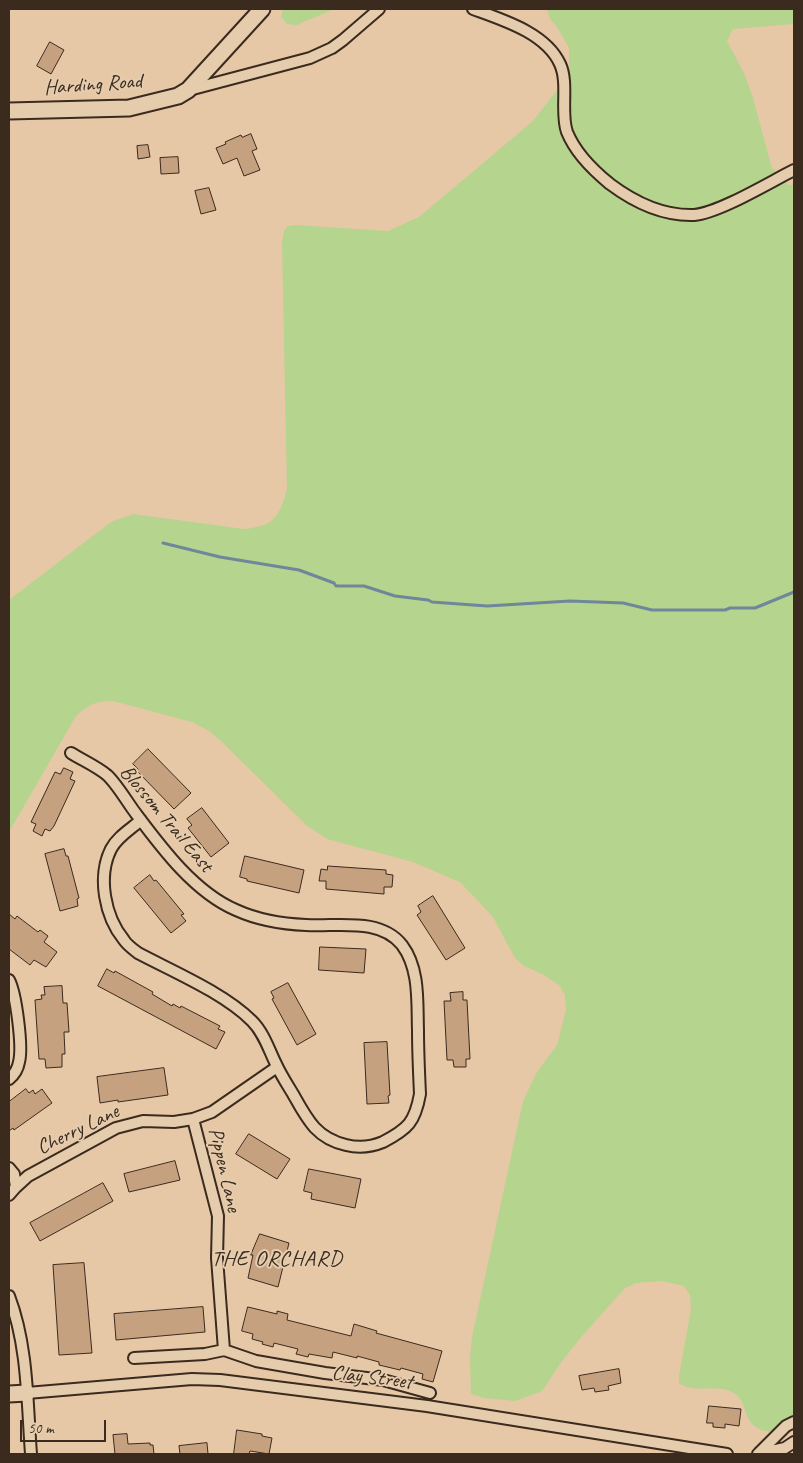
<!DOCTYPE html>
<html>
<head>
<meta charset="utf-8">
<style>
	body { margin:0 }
	#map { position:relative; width:803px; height:1463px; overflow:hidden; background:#e6c8a7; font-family:Caveat,sans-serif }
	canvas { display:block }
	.frame { position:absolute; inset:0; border:10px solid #3b2a1e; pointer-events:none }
	.scale { position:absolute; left:20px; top:1420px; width:86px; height:22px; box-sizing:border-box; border:2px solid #3b2a1e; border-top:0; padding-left:6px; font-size:15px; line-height:18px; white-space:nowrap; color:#3b2a1e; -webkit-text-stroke:4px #e5ccad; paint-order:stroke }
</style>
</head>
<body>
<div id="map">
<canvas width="803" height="1463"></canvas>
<div class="frame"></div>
<div class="scale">50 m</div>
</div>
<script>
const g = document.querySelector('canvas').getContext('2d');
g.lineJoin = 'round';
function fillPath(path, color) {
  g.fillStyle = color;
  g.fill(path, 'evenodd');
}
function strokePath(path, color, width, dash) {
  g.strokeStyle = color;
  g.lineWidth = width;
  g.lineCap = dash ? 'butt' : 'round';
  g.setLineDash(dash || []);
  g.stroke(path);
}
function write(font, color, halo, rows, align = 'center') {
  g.font = font + ' Caveat,sans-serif';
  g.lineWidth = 4;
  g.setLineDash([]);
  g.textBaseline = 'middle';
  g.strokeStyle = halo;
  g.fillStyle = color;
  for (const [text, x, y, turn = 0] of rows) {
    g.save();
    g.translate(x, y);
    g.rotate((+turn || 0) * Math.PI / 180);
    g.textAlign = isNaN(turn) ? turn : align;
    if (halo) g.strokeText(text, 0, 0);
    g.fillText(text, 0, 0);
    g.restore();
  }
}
const green = new Path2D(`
	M283 9H334L297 25 287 24 281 17Z
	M547 9H794V24L733 29 727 41 744 73 753 98 772 168 789 185H794V1422C791 1424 788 1427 785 1429 774 1434 756 1432 750 1421 743 1410 745 1399 732 1392 715 1384 694 1394 679 1383V1376L691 1309 690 1295 684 1286 662 1281 648 1282 636 1283 625 1288 583 1335 562 1361 542 1391 515 1401 484 1398 471 1394 470 1358 472 1337 523 1101 537 1072 557 1045 566 1010 565 995 559 985 542 974 524 966 515 958 493 917 460 882 413 862 327 839 306 825 222 742 209 731 192 722 113 701C95 701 89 705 76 716L9 832V600L111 522 133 514 244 529C274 526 279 518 287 489L282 241 284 231 288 226 296 225 388 231 419 217 533 121 567 77 569 64V48L557 27 550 19Z`);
const stream = new Path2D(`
	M163 543 220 557 299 570 334 583 336 586H364L395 596 428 600 432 602 487 606 570 601 623 603 652 610H725L730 608H755L794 592`);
const building = new Path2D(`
	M50 42 64 50 51 74 37 66Z
	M251 134 257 149 252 151 260 170 244 176 237 158 223 164 216 148 226 144 225 142 241 135 242 137Z
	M148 145 150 157 138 159 137 146Z
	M178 157 179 173 161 174 160 158Z
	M209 188 216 210 201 214 195 191Z
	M148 749 191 793 174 809 137 771 138 769 133 764Z
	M64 768 73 772 70 779 75 781 54 826 50 831 45 829 42 836 33 831 36 824 31 822 55 772 60 774Z
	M202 808 229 843 211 857 188 828 192 825 187 819Z
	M64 849 66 856H68L79 898 77 899 78 906 60 911 45 854Z
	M245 856 304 870 299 893 247 881V879L240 877Z
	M328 866 386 870V874L393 875 392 887H384V894L326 889V881H319L321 869 327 870Z
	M150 875 154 881 156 880 184 914 181 915 186 921 171 933 134 888Z
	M433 896 465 948 446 960 417 915 421 912 418 906Z
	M9 914 15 919 17 916 38 932 40 930 48 936 44 942 57 952 46 967 34 960 30 965 9 949Z
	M320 947 366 949 364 973 319 970Z
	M107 969 114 973 115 971 153 992 152 994 172 1006 173 1004 180 1008 181 1006 220 1026 218 1029 225 1032 216 1049 98 986Z
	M288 983 316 1034 297 1045 272 999 274 998 271 992Z
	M62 986 63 1003H67L69 1032H64L65 1054H62V1067L46 1068 45 1059H39L35 1000 42 999 41 995H45L44 987Z
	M463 992V1000H467L470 1059H466V1067H454L453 1060H447L444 1001H451L450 993Z
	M387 1042 390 1095 388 1096 389 1103 367 1104 364 1043Z
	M164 1068 168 1095 118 1102V1100L100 1103 97 1077Z
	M26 1089 29 1093 33 1090 35 1094 42 1089 52 1103 14 1130 13 1128 9 1131V1102Z
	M249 1134 290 1159 277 1179 236 1154Z
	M175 1161 180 1180 129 1192 124 1174Z
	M309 1169 361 1179 355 1208 311 1199 312 1193 304 1191Z
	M103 1183 113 1201 40 1241 30 1223Z
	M260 1234 289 1243 278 1287 248 1278 253 1255H251Z
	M84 1263 92 1353 59 1355 53 1265Z
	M203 1307 205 1332 116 1340 114 1314Z
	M248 1307 277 1314V1311L288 1314 287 1320 351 1336 354 1324 377 1331 376 1333 442 1351 433 1382 422 1379 423 1374 401 1368 400 1370 379 1365V1362L357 1356V1358L333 1352 332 1358 309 1354 308 1357 296 1354 298 1349 274 1343 273 1347 262 1344 263 1342 252 1339 253 1334 242 1331Z
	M619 1369 621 1383 608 1386 609 1390 595 1392 594 1388 582 1390 579 1376Z
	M709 1406 741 1409 739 1426 725 1424V1428L713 1427V1423H707Z
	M237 1430 262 1434V1436L272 1438 269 1454 250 1451 249 1454H234Z
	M127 1434 128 1444 150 1443V1445H153L154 1454H115L113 1435Z
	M207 1443 208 1454H180L179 1446Z`);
const street = new Path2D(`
	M473 9C503 20 546 33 560 64 569 83 560 113 567 132 575 152 594 171 610 184 634 202 664 216 694 215 719 213 770 182 794 170
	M189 90 310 58 332 48 343 40 379 9
	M71 753C82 760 96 766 107 775 116 783 126 800 134 811 161 847 194 892 236 910 258 920 282 924 306 925 337 927 380 917 402 945 420 969 417 1002 418 1030 418 1051 419 1073 420 1094 415 1122 408 1129 383 1142 371 1147 358 1148 346 1145 316 1138 307 1119 293 1094 287 1084 281 1075 276 1064 269 1050 264 1033 252 1021 224 993 174 972 138 953 133 949 127 945 124 940 105 917 97 877 111 849 117 837 131 829 141 820
	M9 980C16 993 23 1047 19 1062 18 1068 14 1075 9 1079
	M193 1119 218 1216 217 1258 224 1350
	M9 1168 14 1174 16 1187
	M9 1195 16 1187 28 1176 116 1128 143 1121 174 1122 193 1119 212 1112 277 1067
	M9 1296C28 1346 27 1401 31 1454
	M134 1358 205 1354 224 1350 256 1361 325 1373 383 1380 430 1393
	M27 1393 192 1379 220 1380 427 1406 727 1454
	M759 1453 786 1426 794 1422
	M758 1454 785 1448 794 1442`);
const secondary = new Path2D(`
	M9 111 129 108 178 96 188 90 262 9
	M9 1394 27 1393`);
const streetNames = [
	["Harding Road",93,85,-4],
	["Blossom Trail East",166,819,50],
	["Cherry Lane",78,1130,-26],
	["Pippen Lane",224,1170,77],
	["Clay Street",372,1378,7]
];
const neighbourhoodNames = [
	["THE ORCHARD",277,1259]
];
fillPath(green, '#b5d48e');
strokePath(stream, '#6e879b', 3);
fillPath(building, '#c5a180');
strokePath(building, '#3b2a1e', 1);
strokePath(street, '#3b2a1e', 14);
strokePath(secondary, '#3b2a1e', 19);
strokePath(street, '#e5ccad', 10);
strokePath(secondary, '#e5ccad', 15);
write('21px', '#3b2a1e', '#e5ccad', streetNames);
g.letterSpacing = '1px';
write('22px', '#3b2a1e', '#e5ccad', neighbourhoodNames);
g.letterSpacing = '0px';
</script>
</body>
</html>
